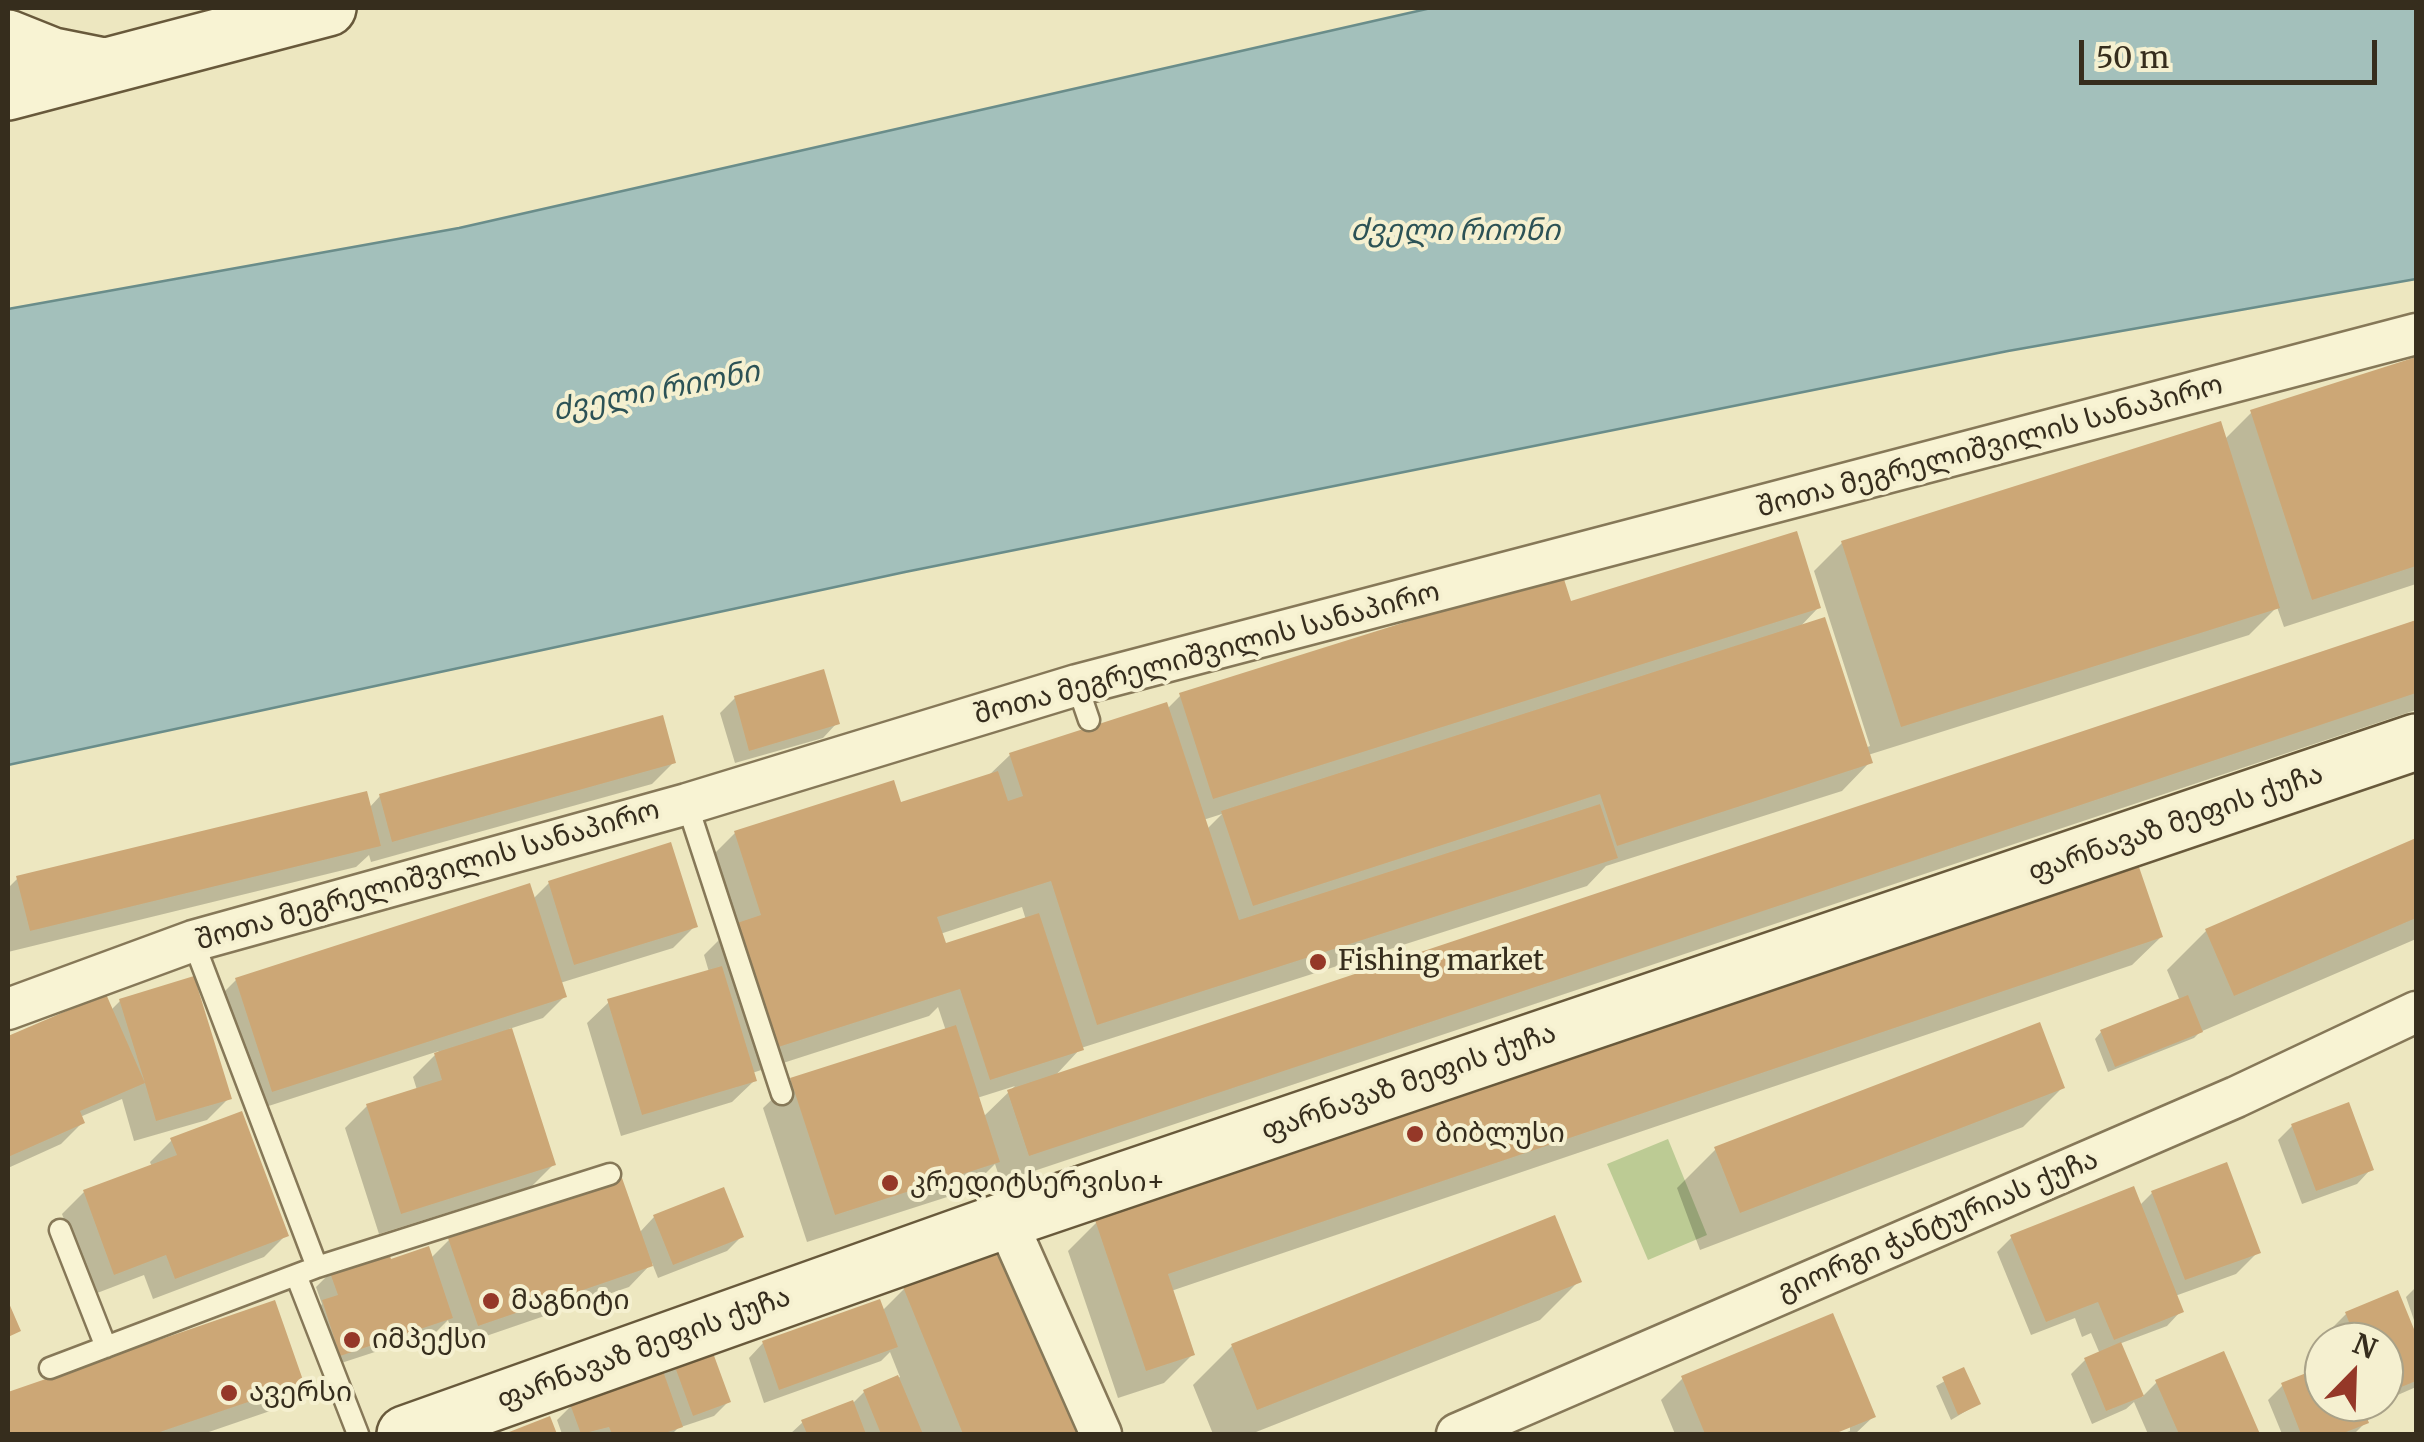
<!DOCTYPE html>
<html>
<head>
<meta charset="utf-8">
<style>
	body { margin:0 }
	#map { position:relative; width:2424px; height:1442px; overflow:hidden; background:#ede7c0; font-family:Merriweather,serif }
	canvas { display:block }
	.frame { position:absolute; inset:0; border:10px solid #362d1d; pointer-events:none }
	.north { position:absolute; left:2304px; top:1322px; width:100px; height:100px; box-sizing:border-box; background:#f5f0d0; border:2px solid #a9a288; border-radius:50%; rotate:23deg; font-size:28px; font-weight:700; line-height:40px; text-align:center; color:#362d1d }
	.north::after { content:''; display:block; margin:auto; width:35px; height:45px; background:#953828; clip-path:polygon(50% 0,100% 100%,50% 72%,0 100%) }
	.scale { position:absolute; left:2079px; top:40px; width:298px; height:45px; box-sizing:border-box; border:5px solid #362d1d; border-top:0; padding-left:12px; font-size:30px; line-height:35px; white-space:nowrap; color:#362d1d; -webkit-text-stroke:8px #f5f0d0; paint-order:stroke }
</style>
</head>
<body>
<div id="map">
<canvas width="2424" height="1442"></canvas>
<div class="frame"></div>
<div class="north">N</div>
<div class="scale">50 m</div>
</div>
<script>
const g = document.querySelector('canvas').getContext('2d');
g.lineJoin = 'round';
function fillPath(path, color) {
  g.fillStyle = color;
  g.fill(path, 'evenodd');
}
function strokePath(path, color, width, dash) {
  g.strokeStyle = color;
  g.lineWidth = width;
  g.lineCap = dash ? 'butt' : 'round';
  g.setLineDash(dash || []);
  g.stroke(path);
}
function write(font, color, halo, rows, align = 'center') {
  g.font = font + ' Merriweather,"Noto Sans Georgian",serif';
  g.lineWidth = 8;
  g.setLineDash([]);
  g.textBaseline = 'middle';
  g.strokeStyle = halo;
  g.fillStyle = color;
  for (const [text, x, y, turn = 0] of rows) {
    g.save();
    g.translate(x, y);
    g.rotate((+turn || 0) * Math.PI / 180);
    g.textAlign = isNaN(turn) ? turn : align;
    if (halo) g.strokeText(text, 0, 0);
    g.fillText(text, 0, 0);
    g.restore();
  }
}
const green = new Path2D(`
	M1668 1139 1707 1235 1648 1260 1607 1164Z`);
const water = new Path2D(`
	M1431 8H2416V279L2008 351 905 572 8 765V309L459 228Z`);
const shadow = new Path2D(`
	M2414 360 2416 584 2284 627 2277 607 2249 635 1868 755 1870 762 1842 791 1606 866 1587 886 1081 1048 1054 1077 2416 622V710L1001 1182 995 1164 969 1190 807 1242 763 1108 792 1080 946 1031 938 1007 929 1016 752 1073 754 1081 732 1102 621 1136 587 1023 609 1002 709 972 704 955 729 930 713 855 735 833 900 807 988 776 1010 755 1167 709 1181 695 1569 604 1818 608 1798 629 1865 748 1870 746 1814 571 1842 543 2224 440 2251 413ZM1222 814 1206 830 1203 820ZM1022 907 1026 920 944 946 940 934ZM1015 1086 983 1117 977 1098Z
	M735 698 837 723 823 738 735 763 720 713Z
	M674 762 652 784 371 862 369 855 356 867 8 952V888L18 878 369 808 380 796Z
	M2416 841V939L2200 1032 2194 1038 2108 1072 2095 1039 2101 1032 2180 1001 2167 970 2206 931Z
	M549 883 695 926 673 948 560 983 565 996 543 1018 509 1029 554 1164 532 1186 379 1234 345 1128 367 1106 417 1090 413 1077 439 1051 250 1112 214 1002 236 980 533 899Z
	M2161 937 2132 965 1171 1291 1193 1354 1164 1383 1118 1398 1068 1251 1096 1223Z
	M104 997 110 1011 120 1001 229 1098 207 1120 134 1141 122 1099 80 1117 82 1123 61 1144 8 1168V1038Z
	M2062 1088 2023 1127 1700 1250 1677 1188 1716 1149Z
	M2292 1126 2371 1169 2357 1184 2302 1204 2278 1140Z
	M172 1140 286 1235 264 1257 153 1299 144 1275 92 1295 62 1214 84 1192 152 1167 150 1162Z
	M2152 1193 2258 1252 2236 1274 2175 1296 2181 1311 2167 1326 2119 1344 2142 1397 2157 1382 2223 1354 2257 1434H2148L2134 1402 2126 1409 2092 1424 2071 1374 2085 1360 2100 1354 2091 1333 2082 1337 2075 1318 2031 1335 1997 1252 2012 1237 2139 1206Z
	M654 1217 741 1237 727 1251 658 1278 652 1263 629 1287 457 1346 448 1320 436 1332 326 1368 309 1317 322 1304 316 1287 331 1272 431 1258 449 1240 639 1233Z
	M1004 1249 1079 1434H790L803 1422 853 1403 864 1392 900 1377 890 1352 881 1361 764 1403 749 1358 763 1343 882 1311 904 1289Z
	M1579 1281 1540 1320 1251 1434H1213L1193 1385 1232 1346Z
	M2416 1287V1326L2406 1297Z
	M2397 1293 2416 1341V1387L2384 1401V1342H2337L2332 1328 2346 1314Z
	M273 1303 302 1382 273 1410 203 1434H8V1395Z
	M673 1358 728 1402 714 1416 678 1428 672 1434H562L557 1420 571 1406Z
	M2324 1369V1402H2381L2361 1410 2366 1422 2354 1434H2282L2268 1400 2282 1386Z
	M1963 1371 1978 1404 1951 1420 1936 1386Z
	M1683 1378 1873 1417 1855 1434H1841L1850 1431V1425L1828 1434H1675L1661 1400Z`);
const building = new Path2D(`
	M2416 357V566L2312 600 2250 410Z
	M2221 421 2280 608 1901 727 1841 541Z
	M1797 531 1821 608 1213 799 1179 693 1562 573 1571 601Z
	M1825 617 1873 763 1617 846 1600 794 1253 906 1221 811Z
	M2416 620V693L1029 1156 1007 1090Z
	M824 669 840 724 749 751 734 696Z
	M1167 702 1239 920 1600 804 1618 858 1097 1025 1051 881 937 917 946 943 1039 913 1084 1050 990 1080 960 989 772 1049 731 925 761 915 734 831 894 780 901 802 998 771 1008 801 1023 796 1009 753Z
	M663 715 676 763 392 842 379 794Z
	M367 791 381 846 30 931 16 876Z
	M2416 838V918L2234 996 2205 929Z
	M671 842 698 927 574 965 548 881Z
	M2139 867 2163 937 1168 1274 1195 1355 1146 1371 1095 1220Z
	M530 883 567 997 272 1092 235 978Z
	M722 966 757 1081 642 1115 607 999Z
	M194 976 232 1099 156 1121 145 1083 80 1111 85 1123 8 1157V1036L106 994 145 1083 119 999Z
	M2188 995 2203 1032 2115 1067 2100 1030Z
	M2040 1022 2065 1088 1740 1213 1714 1147Z
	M956 1025 1000 1162 835 1215 790 1078Z
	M512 1028 556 1165 401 1214 366 1104 442 1080 434 1053Z
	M2349 1102 2374 1170 2316 1191 2291 1124Z
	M242 1111 289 1236 175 1279 166 1255 114 1275 83 1190 177 1155 170 1138Z
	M2227 1162 2261 1253 2185 1280 2151 1191Z
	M622 1178 653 1266 478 1326 448 1238Z
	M2134 1186 2184 1312 2114 1340 2098 1302 2046 1322 2010 1235Z
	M724 1187 744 1237 673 1265 653 1215Z
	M1555 1215 1582 1282 1257 1410 1231 1344Z
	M429 1246 453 1318 340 1356 322 1300 338 1295 329 1270 388 1250 391 1259Z
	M1005 1246 1082 1434H963L903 1287Z
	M2398 1290 2416 1334V1381L2384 1394V1342H2357L2345 1312Z
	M880 1299 898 1347 779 1390 762 1341Z
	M275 1300 304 1383 154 1434H8V1392Z
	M8 1301 21 1331 8 1337Z
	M1833 1313 1876 1417 1834 1434H1705L1681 1376Z
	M709 1342 731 1402 693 1416 671 1356Z
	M2121 1342 2144 1396 2106 1411 2084 1358Z
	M2224 1351 2260 1434H2179L2155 1380Z
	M2324 1366V1402H2361L2369 1423 2341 1434H2301L2281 1383Z
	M1964 1367 1981 1404 1958 1415 1942 1377Z
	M663 1371 683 1427 662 1434H612L609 1427 581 1434 570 1404Z
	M898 1375 923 1434H881L863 1390Z
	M853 1400 866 1434H807L801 1420Z
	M550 1416 557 1434H504Z`);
const lane = new Path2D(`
	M1077 685 1089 720
	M687 804 782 1094
	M60 1230 106 1347
	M317 1267 610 1174
	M296 1275 358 1434
	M50 1368 317 1267 193 941`);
const street = new Path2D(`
	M8 1009 193 941 687 804 1077 685 2416 334
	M1006 1220 1101 1434
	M1457 1434 2236 1097 2416 1012`);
const secondary = new Path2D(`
	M8 38 53 56 103 66
	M8 92 328 8
	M405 1434 1006 1220 2416 742`);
const markers = [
	[1318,962,10,"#953828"],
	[1415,1134,10,"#953828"],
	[890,1183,10,"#953828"],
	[491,1301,10,"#953828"],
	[352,1340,10,"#953828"],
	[229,1393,10,"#953828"]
];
const streetNames = [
	["შოთა მეგრელიშვილის სანაპირო",1990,447,-15],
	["შოთა მეგრელიშვილის სანაპირო",1207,654,-15],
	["ფარნავაზ მეფის ქუჩა",2176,824,-19],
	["შოთა მეგრელიშვილის სანაპირო",428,876,-16],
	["ფარნავაზ მეფის ქუჩა",1409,1083,-19],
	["გიორგი ჭანტურიას ქუჩა",1938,1226,-23],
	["ფარნავაზ მეფის ქუჩა",644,1349,-20]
];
const poiNames = [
	["Fishing market",1338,962],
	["ბიბლუსი",1435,1134],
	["კრედიტსერვისი+",910,1183],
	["მაგნიტი",511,1301],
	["იმპექსი",372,1340],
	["ავერსი",249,1393]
];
const waterNames = [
	["ძველი რიონი",1455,232],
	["ძველი რიონი",656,392,-11]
];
fillPath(green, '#bccb94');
fillPath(water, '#a3c0bb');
strokePath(water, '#6a8d8a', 2.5);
fillPath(shadow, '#0003');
fillPath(building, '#cca776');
strokePath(lane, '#867858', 25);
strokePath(street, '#867858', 45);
strokePath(secondary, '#68593b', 60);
strokePath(lane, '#f8f3d3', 20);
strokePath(street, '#f8f3d3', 40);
strokePath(secondary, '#f8f3d3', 55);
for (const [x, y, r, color] of markers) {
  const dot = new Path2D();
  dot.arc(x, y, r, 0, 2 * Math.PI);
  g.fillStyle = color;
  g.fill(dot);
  strokePath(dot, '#f5f0d0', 4);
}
write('28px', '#362d1d', '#f5f0d0', streetNames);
write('28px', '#362d1d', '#f5f0d0', poiNames, 'left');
write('italic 30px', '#2c5256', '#f5f0d0', waterNames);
</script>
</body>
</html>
